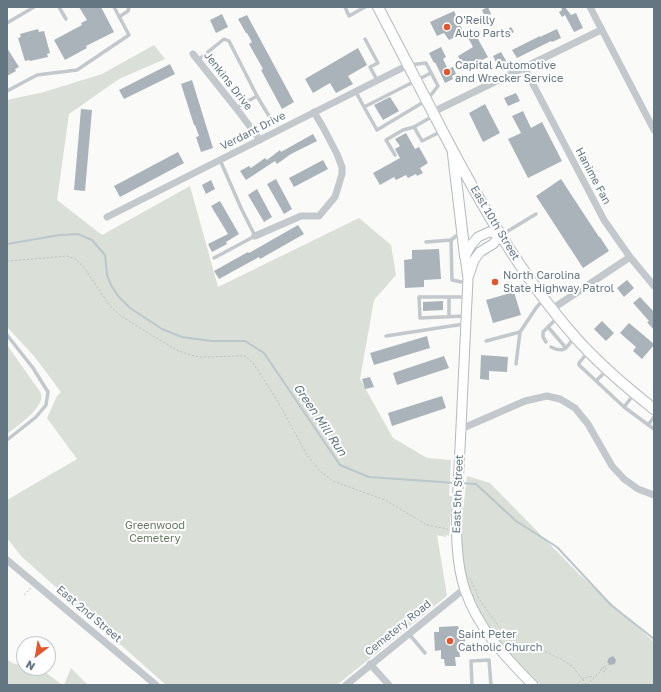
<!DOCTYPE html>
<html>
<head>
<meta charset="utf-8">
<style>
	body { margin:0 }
	#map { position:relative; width:661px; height:692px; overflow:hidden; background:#fafaf8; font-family:"Golos Text",sans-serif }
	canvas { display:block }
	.frame { position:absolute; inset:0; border:8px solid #657683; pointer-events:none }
	.north { position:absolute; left:16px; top:636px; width:40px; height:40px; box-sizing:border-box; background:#fff; border:1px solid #c1c8cd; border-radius:50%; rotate:211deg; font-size:11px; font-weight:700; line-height:16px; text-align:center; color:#657683 }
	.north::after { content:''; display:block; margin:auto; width:14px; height:18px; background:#e4572e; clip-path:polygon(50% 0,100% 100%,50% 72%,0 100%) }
</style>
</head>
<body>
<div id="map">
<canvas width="661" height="692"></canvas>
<div class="frame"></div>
<div class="north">N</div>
</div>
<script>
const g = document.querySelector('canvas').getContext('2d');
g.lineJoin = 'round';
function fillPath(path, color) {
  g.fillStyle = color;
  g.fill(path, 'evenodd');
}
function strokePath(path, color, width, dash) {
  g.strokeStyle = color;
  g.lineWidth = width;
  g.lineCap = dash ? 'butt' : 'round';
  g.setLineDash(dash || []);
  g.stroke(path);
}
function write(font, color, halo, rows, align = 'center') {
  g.font = font + ' "Golos Text",sans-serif';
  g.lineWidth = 4;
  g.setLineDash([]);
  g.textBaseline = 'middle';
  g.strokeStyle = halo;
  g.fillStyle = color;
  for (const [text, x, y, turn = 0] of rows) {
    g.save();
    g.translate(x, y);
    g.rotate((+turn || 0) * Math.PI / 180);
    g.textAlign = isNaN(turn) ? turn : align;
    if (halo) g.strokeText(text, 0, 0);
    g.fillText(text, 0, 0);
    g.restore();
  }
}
const green = new Path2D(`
	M154 45 165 59 119 79 69 114 57 200 102 235 190 186 218 287 359 218 391 245 396 275 374 300 360 379 393 438 427 458 451 460 449 495 452 497 449 536 446 535V537L437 535 447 596 337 685H166L22 557 7 538V500L77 459 47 418 57 396 61 392 34 356 7 327V100L44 92 102 74Z
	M7 345 41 393C46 407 17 426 7 434Z
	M467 476 490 483 579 574 654 642V685H541C504 649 476 623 465 570 463 558 461 546 461 534 462 514 465 495 467 476Z
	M7 659 12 663 24 666V668C43 668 48 674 62 685H7Z
	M71 668 88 685H64Z`);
const stream = new Path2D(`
	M7 244 60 235 78 234 92 240 105 255 107 275 111 285 118 296 130 308 162 329 182 337 212 341H245L264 353 340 465 369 477 456 483
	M460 483 476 484 516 521 557 547 611 605 654 639`);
const building = new Path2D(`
	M79 7H101L114 32 86 46 87 48 65 60 54 40 82 25 81 23 87 20Z
	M488 7 491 14 485 17 482 10Z
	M561 7H565L571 15 576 13 583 28 574 32 565 15 562 17 559 12 562 10Z
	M454 11 464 33 449 40 444 33 437 36 430 22Z
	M222 14 228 27 216 33 210 20Z
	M247 15 294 102 282 109 261 70 263 69 249 44 252 42 247 33H246L238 19Z
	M511 27 514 32 506 37 503 33Z
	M38 29 39 32 44 31 50 53 47 54 48 57 30 61 29 60 25 61 18 38 21 37 20 34Z
	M557 29 561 38 552 42 551 41 517 58 512 50 540 36V37Z
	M474 32 488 57 465 69 458 56 473 47 467 36Z
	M441 47 446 57 443 59 448 69 453 67 456 74 452 76 453 79 445 83 435 62 434 63 429 53Z
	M7 48 19 67 15 69 16 71 7 76Z
	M358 48 367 65 348 76 353 84 336 93 330 83 313 93 305 79Z
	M501 52 508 64 499 68 493 56Z
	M170 64 175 74 124 99 119 90Z
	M192 80 213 148 201 152 196 137 199 136 195 125H194L181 84Z
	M516 93 520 101 508 106 504 98Z
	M390 97 399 111 383 120 374 105Z
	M485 104 500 133 483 142 469 113Z
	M81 109 92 110 85 191 74 190Z
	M523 111 531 128 542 122 562 161 528 178 508 139 521 133 512 116Z
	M406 133 415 149 419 147 428 163 420 168 423 173 417 176 416 174 408 178 406 175 396 180 394 177 380 185 373 173 400 158 395 149 400 146 395 139Z
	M313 134 317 141 291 154 277 164 275 161 246 180 240 171 249 166 251 168 265 158 267 160 280 150 281 152Z
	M178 152 184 163 120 197 114 186Z
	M323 160 328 169 294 187 289 178Z
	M276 179 292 209 284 214 267 184Z
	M561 179 599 237H600L609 251 583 268 536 196Z
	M211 180 215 189 206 194 202 185Z
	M257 189 272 217 264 222 248 195Z
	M220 201 239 234 226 242 227 244 212 252 208 244 228 234 211 206Z
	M298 225 304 234 260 259 259 257 219 279 214 271 248 252 249 253Z
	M439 249 441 279 424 280V287L405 288 404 260 412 259V250Z
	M627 280 634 288 624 297 617 288Z
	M514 292 521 315 493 323 486 300Z
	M640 297 654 312V330L647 322 649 321 633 303Z
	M443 301V310L423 311V302Z
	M602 321 614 333 606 341 594 329Z
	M629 323 654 344V345L642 359 633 351 636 347 620 333Z
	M427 336 430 348 374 365 370 353Z
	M481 355 508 357 507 372 489 371V380L480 379Z
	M444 356 449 368 397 385 393 373Z
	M370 377 374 387 365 389 362 379Z
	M442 396 446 408 392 426 388 413Z
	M458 626 459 629H464L466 649 459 650 460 657H455L456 666H445L444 659H441V650L435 651 434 632H439V627Z
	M613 656 616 660 615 664 610 665 607 662 609 658Z`);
const path = new Path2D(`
	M7 261 68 256 75 259 80 263 85 269 110 306 121 316 176 350 190 355 201 357 245 356 253 363 277 400 307 455 319 470 333 481 385 500 427 525 448 529
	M470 578 479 599 506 637 513 642 546 652 561 659 572 666 587 685
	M24 595 31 588
	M605 667 609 664
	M576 685C581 680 587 675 594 677
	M587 685 601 671V668L604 667H605L606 670 604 672 601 671`);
const service = new Path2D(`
	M59 7 66 19
	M345 7 349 16 365 7
	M119 17 128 11 129 7
	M7 23 34 7
	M365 39 378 63 370 67 377 80
	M198 60 224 39 229 41 257 96 236 108
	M409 65 426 63 438 86 427 100 377 130 364 107 431 73
	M7 91 37 75 77 70 129 35 114 7
	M356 92 364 107
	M257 96 269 116
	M433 116 414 127 422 141 442 131
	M395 155 386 140 403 130 414 127
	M503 234 536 214
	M451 240 452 280 466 283
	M426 242 451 240 460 233
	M214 258 255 236 241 208 220 160
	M465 316 420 318 419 297H467
	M449 317V297
	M548 327 566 348
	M7 335 33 368 48 392 46 405 36 417 7 440
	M386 336 464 324
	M486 341 520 332
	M546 342 543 337V332L557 318
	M551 347C564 354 567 347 574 338
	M588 352 579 363V365L624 407 654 429
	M516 364 520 332 536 308 543 300
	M596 381 606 371
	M624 407 634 394
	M648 425 654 417
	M409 634 425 653
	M472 685 471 661 489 660 491 685`);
const minor = new Path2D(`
	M590 7 654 130
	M193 54 236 108 260 140
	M524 67 604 220 630 257 654 286
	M433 112 601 30
	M107 217 408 65
	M255 236 301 216H319L335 197 342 174V167L337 154 324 129 314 112
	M552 309 630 257
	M461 429 525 401 547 396 560 399 575 408 588 424 612 466 624 479 638 489 654 495
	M7 560 156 685
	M370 664 389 685
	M346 685 464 589`);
const secondary = new Path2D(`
	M501 235 489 232 478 237 471 245 465 256 468 279C465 335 463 392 460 448 459 467 458 486 457 506 456 533 456 563 465 590 478 628 505 657 533 685
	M469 275 474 260 480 252 493 244 501 235`);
const primary = new Path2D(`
	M378 7C399 48 421 89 442 130 480 203 521 276 576 338 599 364 626 387 654 409
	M453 154 465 256`);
const markers = [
	[447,27,4,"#e4572e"],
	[447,72,4,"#e4572e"],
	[495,282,4,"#e4572e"],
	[450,641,4,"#e4572e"]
];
const poiNames = [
	["O'Reilly",455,21],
	["Auto Parts",455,34],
	["Capital Automotive",455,66],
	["and Wrecker Service",455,79],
	["North Carolina",503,276],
	["State Highway Patrol",503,289],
	["Saint Peter",458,635],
	["Catholic Church",458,648]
];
const streetNames = [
	["Jenkins Drive",228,81,52],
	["Verdant Drive",253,131,-27],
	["Hanime Fan",593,176,62],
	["East 10th Street",495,223,59],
	["East 5th Street",458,494,-88],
	["East 2nd Street",89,614,40],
	["Cemetery Road",398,628,-39]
];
const parkNames = [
	["Greenwood",155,526],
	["Cemetery",155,539]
];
const waterNames = [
	["Green Mill Run",320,420,56]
];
fillPath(green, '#dadfd7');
strokePath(stream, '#bbc7cb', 2);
fillPath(building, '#aab3b9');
strokePath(secondary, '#b3babf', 11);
strokePath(primary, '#b5babe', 12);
strokePath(path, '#bbbfc2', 1, [2, 2]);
strokePath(service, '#c3c8cc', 3.5);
strokePath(minor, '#c3c8cc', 7);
strokePath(secondary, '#fff', 9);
strokePath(primary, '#fff', 10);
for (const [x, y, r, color] of markers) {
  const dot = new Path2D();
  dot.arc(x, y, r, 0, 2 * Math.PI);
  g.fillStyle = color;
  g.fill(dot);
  strokePath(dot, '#fff', 1.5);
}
write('11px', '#657683', '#fff', poiNames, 'left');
write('11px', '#657683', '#fff', streetNames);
write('11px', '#687a64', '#fff', parkNames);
write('italic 12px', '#60757c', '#fff', waterNames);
</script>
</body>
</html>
